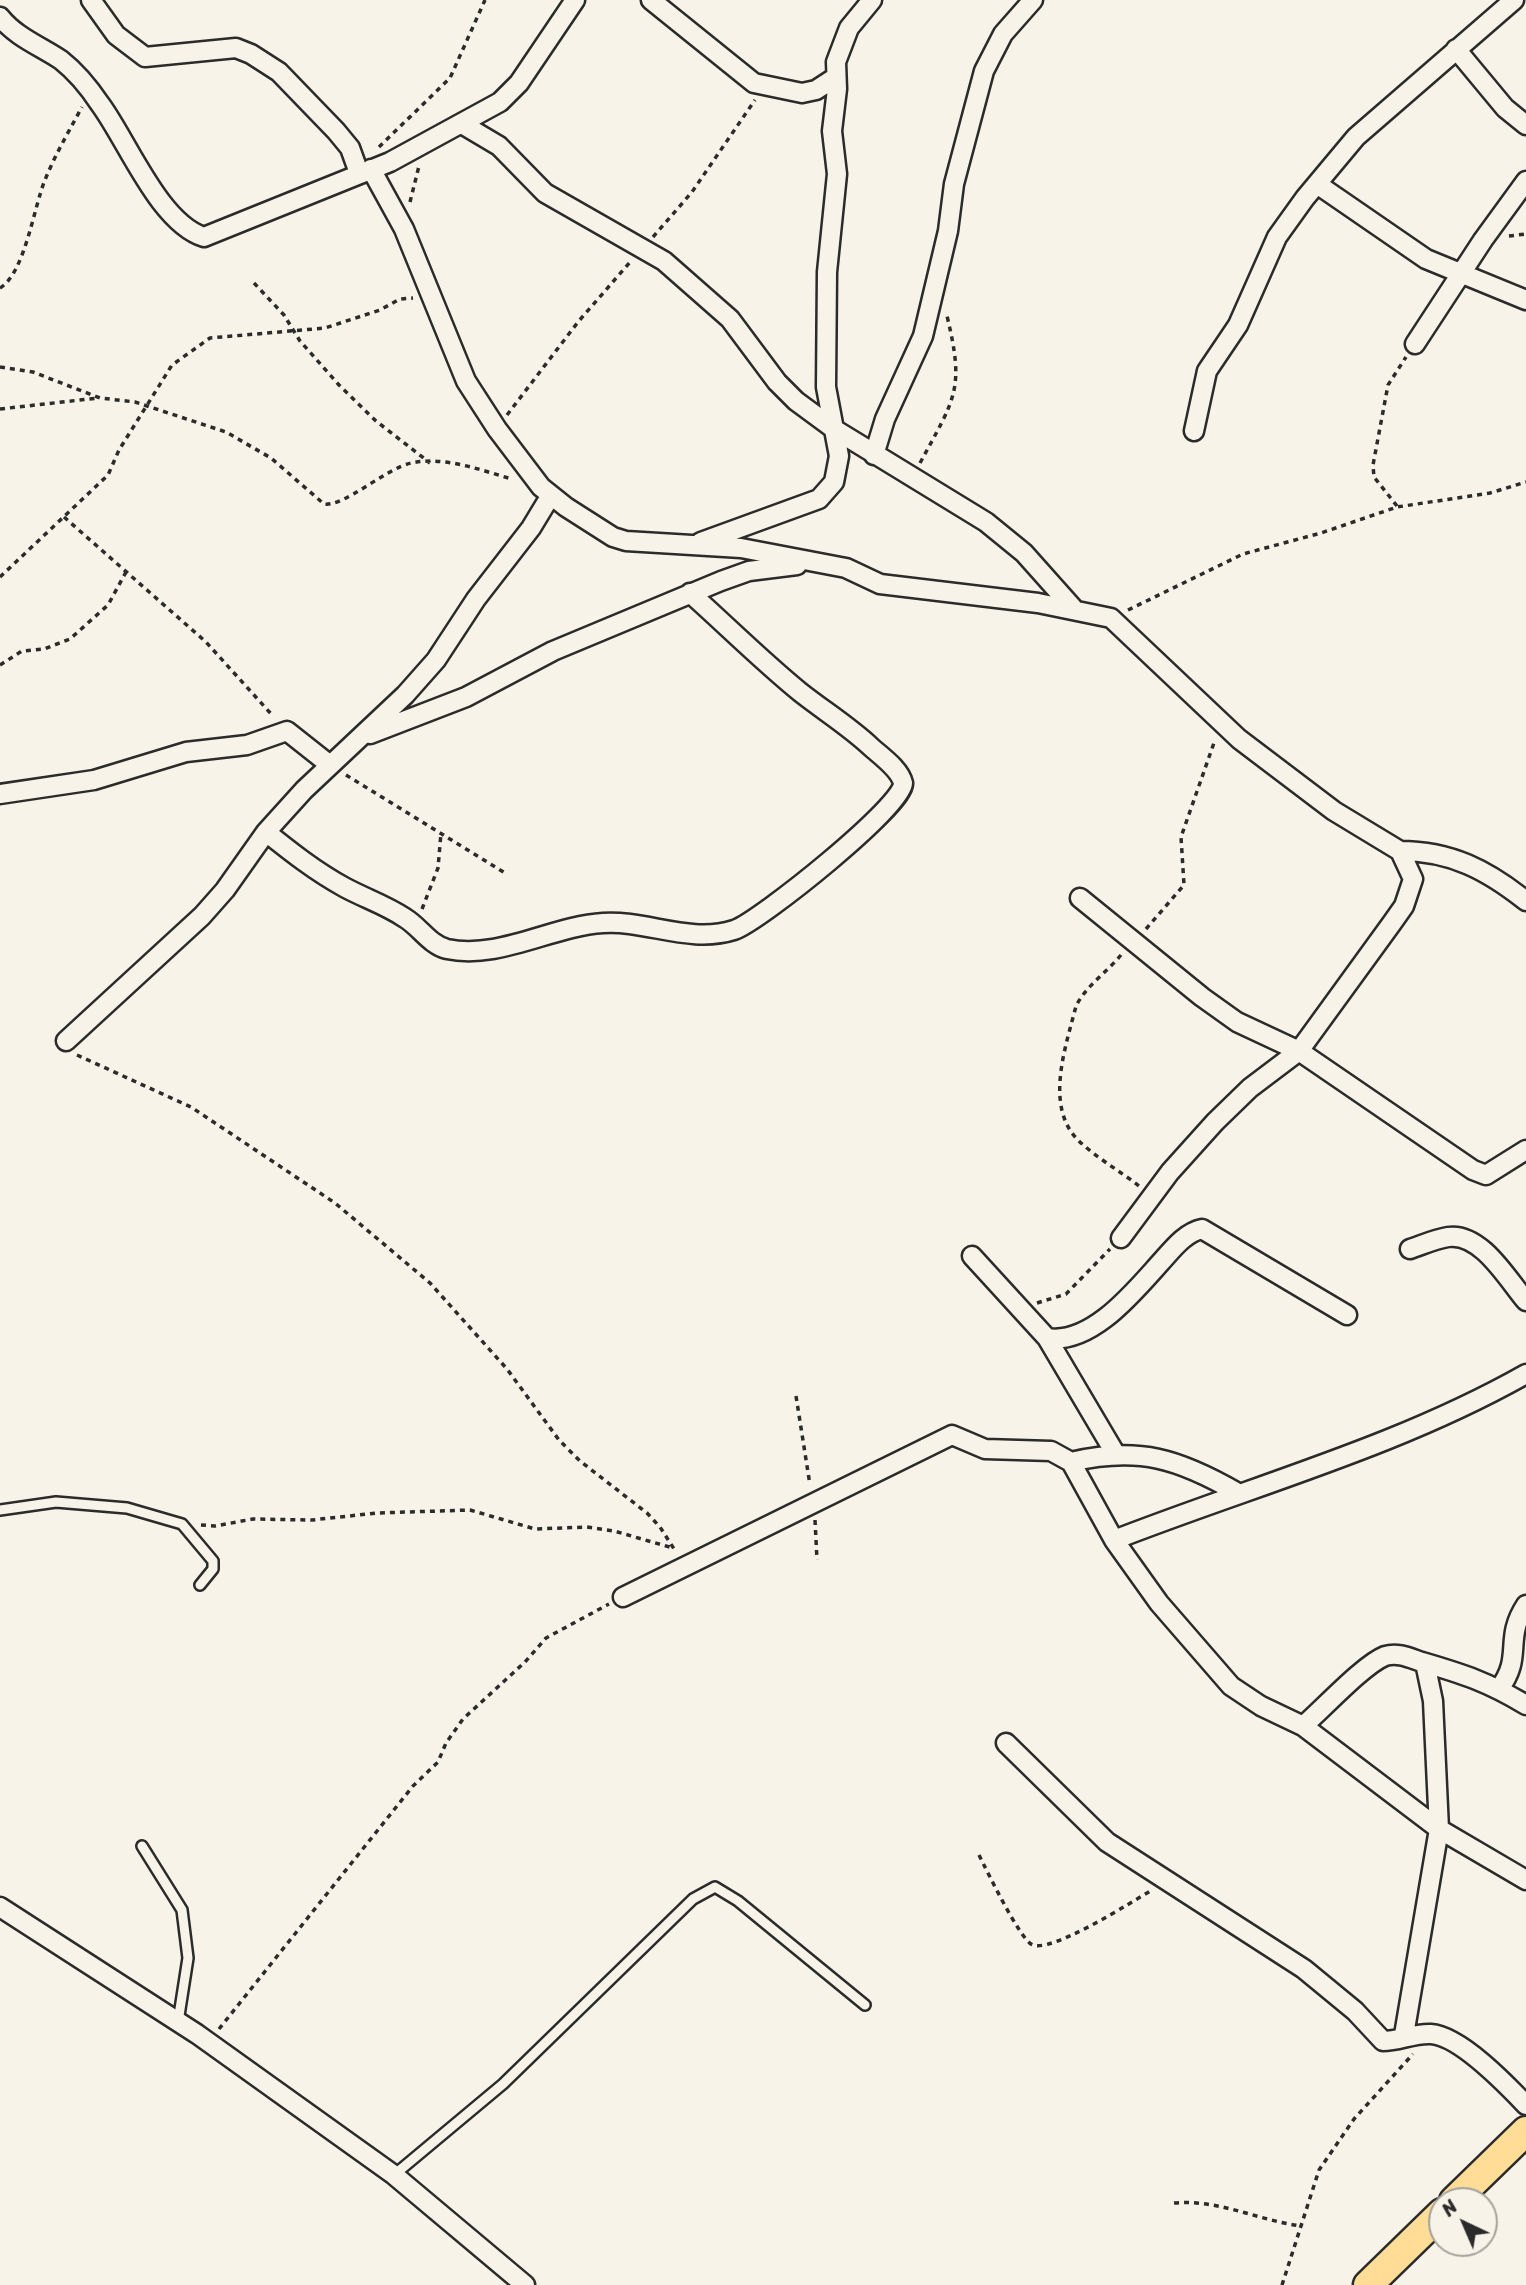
<!DOCTYPE html>
<html>
<head>
<meta charset="utf-8">
<style>
	body { margin:0 }
	#map { position:relative; width:1526px; height:2285px; overflow:hidden; background:#f7f3e8; font-family:Sriracha,sans-serif }
	canvas { display:block }
	.north { position:absolute; left:1428px; top:2187px; width:70px; height:70px; box-sizing:border-box; background:#f7f3e8; border:2px solid #a5a39c; border-radius:50%; rotate:316deg; font-size:19px; font-weight:700; line-height:28px; text-align:center; color:#2b2b2b }
	.north::after { content:''; display:block; margin:auto; width:24px; height:32px; background:#2b2b2b; clip-path:polygon(50% 0,100% 100%,50% 72%,0 100%) }
</style>
</head>
<body>
<div id="map">
<canvas width="1526" height="2285"></canvas>
<div class="north">N</div>
</div>
<script>
const g = document.querySelector('canvas').getContext('2d');
g.lineJoin = 'round';
function strokePath(path, color, width, dash) {
  g.strokeStyle = color;
  g.lineWidth = width;
  g.lineCap = dash ? 'butt' : 'round';
  g.setLineDash(dash || []);
  g.stroke(path);
}
const path = new Path2D(`
	M379 147 450 78 485 0
	M410 202 419 166
	M1509 236 1526 234
	M653 237 692 192 755 100
	M254 283 284 315 300 341 339 385 376 421 430 463
	M0 288C25 273 34 206 45 180 55 155 69 131 82 107
	M0 367 33 372 100 398 135 402 226 432 271 458 324 504C344 507 385 469 411 463 445 456 480 470 512 479
	M0 409 98 398
	M507 415 578 322 631 261
	M920 463C955 398 965 390 947 316
	M1397 506 1374 477 1373 465 1388 385 1406 357
	M64 517 206 642 273 716
	M0 577 108 475 119 450 172 365 210 338 325 328 380 310 400 299 413 298
	M1128 610 1243 554 1321 533 1397 507 1490 493 1526 482
	M0 665 22 651 44 649 70 639 108 605 126 572
	M346 775 505 873
	M422 909 438 868 441 833
	M1146 929 1184 885 1181 837 1215 740
	M1121 955C1107 972 1086 986 1076 1006 1066 1046 1044 1106 1078 1140 1095 1157 1120 1171 1139 1186
	M77 1055 191 1107 335 1203 430 1283 507 1369 559 1440 580 1461 647 1513 660 1527 676 1552
	M1037 1303 1066 1294 1110 1249
	M796 1396 810 1485
	M815 1520 817 1560
	M201 1525 215 1526 253 1519 312 1520 377 1513 470 1510 535 1529 587 1527 614 1531 673 1548
	M979 1855C988 1873 1018 1935 1031 1944 1048 1956 1133 1901 1152 1890
	M219 2029 413 1786 438 1762 446 1743 463 1719 525 1662 546 1638 609 1604
	M1174 2203C1218 2199 1257 2220 1301 2226
	M1282 2285 1319 2170 1354 2119 1413 2054`);
const service = new Path2D(`
	M0 1510 56 1502 127 1508 182 1524 213 1561V1569L200 1585
	M142 1846 182 1910 188 1958 178 2022
	M394 2175 503 2084 693 1899 715 1887 738 1901 865 2005`);
const minor = new Path2D(`
	M91 0 116 35 145 57 236 48 251 54 279 72 336 131 350 148 359 173
	M651 0 754 83 802 93 816 90 836 77
	M0 17C16 37 40 46 61 60 75 71 90 89 100 104 127 140 159 223 204 237L390 162 500 102 519 83 575 0
	M1456 49 1505 108 1526 125
	M462 124 499 146 545 193 664 261 730 319 777 382 796 401 834 429 986 522 1024 553 1073 608
	M371 169 404 229 466 381 497 429 541 487 566 507 613 537 626 541 741 548 846 568 880 584 1038 603 1111 618 1239 739 1334 811 1400 851 1413 879 1404 906 1392 923 1299 1051 1250 1088 1215 1122 1170 1172 1121 1238
	M1317 184 1426 259 1526 300
	M1415 344 1483 240 1526 181
	M1194 431 1207 371 1238 325 1277 237 1305 198 1356 137 1514 0
	M874 455 885 419 923 336 948 231 954 184 984 71 1003 34 1033 0
	M701 542 819 499 834 482 839 456 826 387 827 272 837 174 832 131 837 89 836 62 849 28 872 0
	M370 734 466 697 553 651 721 581 749 571 797 565
	M0 794 94 780 186 752 247 745 287 731 330 765
	M266 832C291 852 315 871 344 887 364 898 386 905 405 918 420 927 430 945 447 949 499 960 552 926 603 923 646 920 690 944 734 930 759 922 907 803 903 783 900 769 881 756 871 747 850 727 824 711 800 692 762 661 727 626 690 593
	M1400 851C1451 851 1487 870 1526 901
	M1080 898 1202 997 1237 1022 1299 1051 1473 1170 1486 1175 1526 1150
	M66 1041 202 916 225 890 266 832 304 790 405 695 436 660 476 599 531 528 551 495
	M1410 1249C1422 1245 1435 1239 1448 1237 1481 1232 1508 1280 1526 1301
	M972 1256 1047 1338 1115 1453
	M1047 1338C1091 1345 1133 1293 1160 1263 1172 1250 1184 1233 1202 1229L1347 1315
	M1071 1462C1139 1446 1179 1459 1238 1493
	M1114 1540C1252 1486 1397 1447 1526 1374
	M623 1597 952 1435 985 1449 1051 1451 1071 1462 1114 1540 1159 1603 1231 1686 1261 1706 1303 1726 1439 1829 1526 1880
	M1499 1689C1524 1656 1503 1640 1526 1605
	M1303 1726C1323 1709 1363 1665 1385 1656 1398 1652 1410 1658 1422 1662 1463 1674 1488 1682 1526 1705
	M1006 1743 1107 1842 1304 1969 1355 2011 1383 2041C1399 2041 1414 2033 1431 2034 1460 2036 1507 2085 1526 2105
	M0 1907 197 2034 394 2175 525 2285
	M1404 2035 1439 1829 1433 1701 1425 1663`);
const trunk = new Path2D(`
	M1454 2201 1526 2131
	M1368 2285 1442 2213`);
strokePath(service, '#2b2b2b', 14);
strokePath(minor, '#2b2b2b', 23);
strokePath(trunk, '#2b2b2b', 33);
strokePath(path, '#2b2b2b', 3.5, [5, 5]);
strokePath(service, '#f7f3e8', 9);
strokePath(minor, '#f7f3e8', 18);
strokePath(trunk, '#ffdd96', 28);
</script>
</body>
</html>
